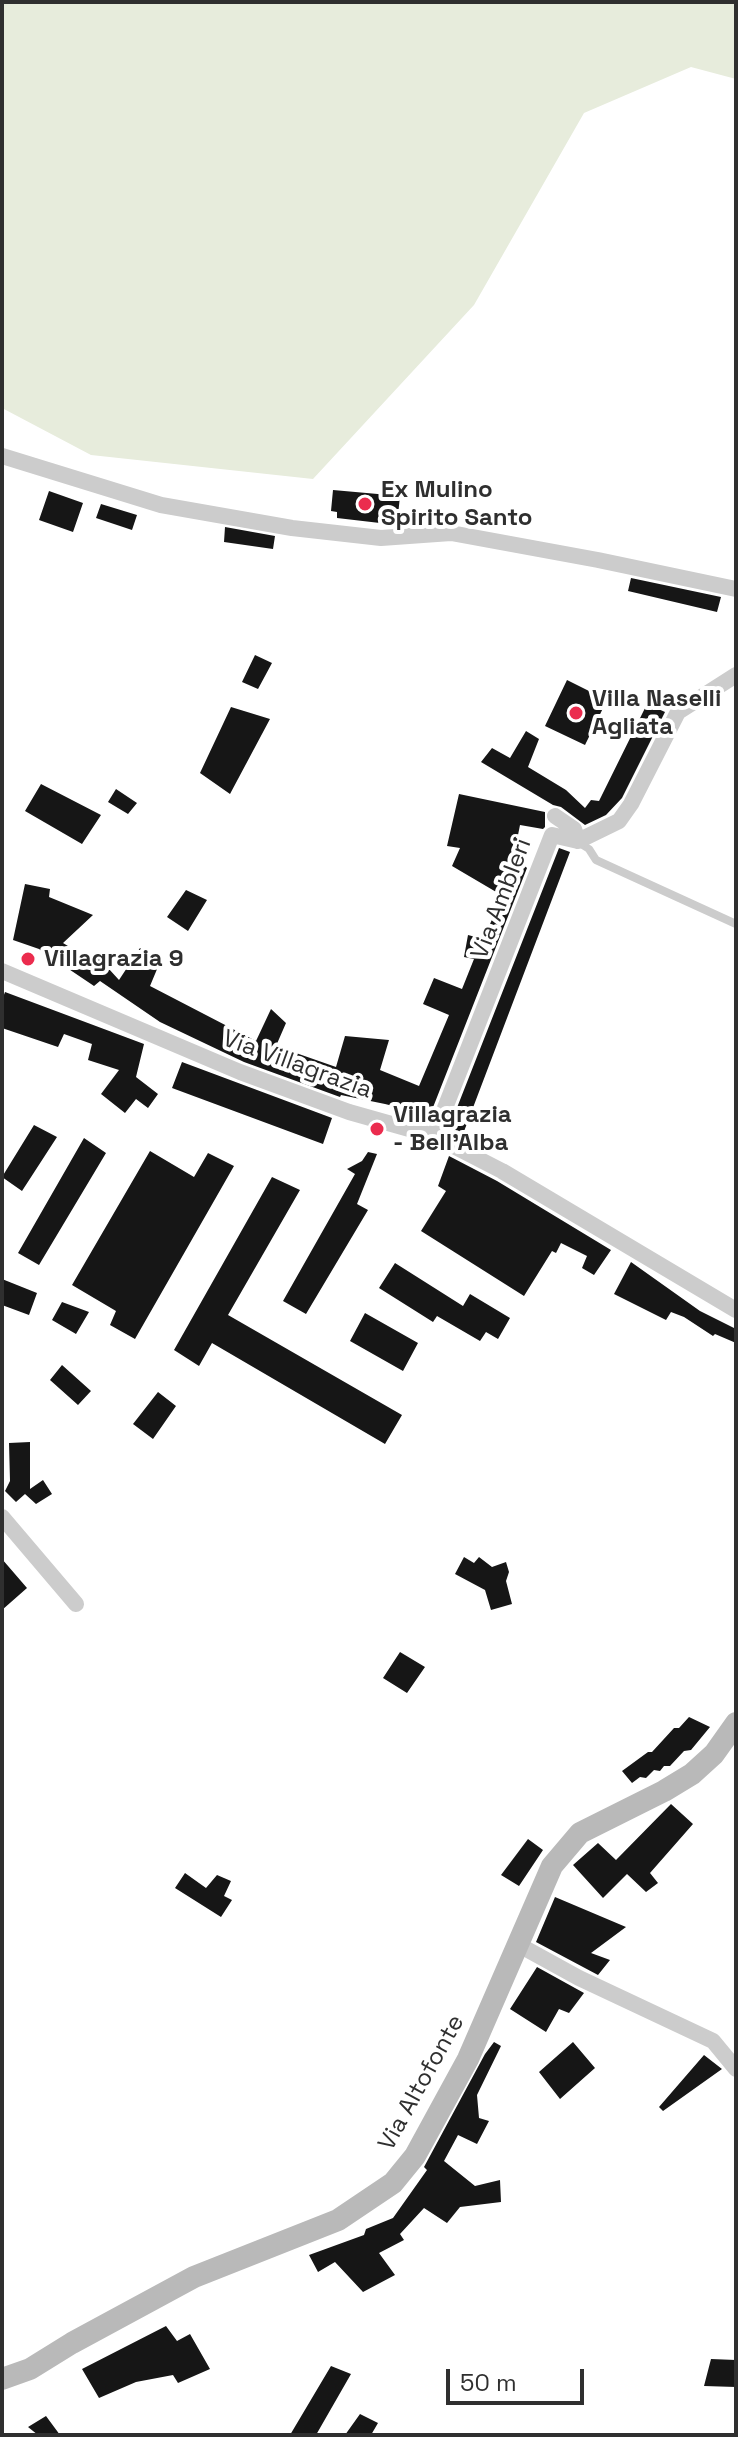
<!DOCTYPE html>
<html>
<head>
<meta charset="utf-8">
<style>
	body { margin:0 }
	#map { position:relative; width:738px; height:2437px; overflow:hidden; background:#fff; font-family:"Space Grotesk",sans-serif }
	canvas { display:block }
	.frame { position:absolute; inset:0; border:4px solid #2f2f2f; pointer-events:none }
	.scale { position:absolute; left:446px; top:2369px; width:138px; height:36px; box-sizing:border-box; border:4px solid #2f2f2f; border-top:0; padding-left:10px; font-size:24px; line-height:28px; white-space:nowrap; color:#2f2f2f; -webkit-text-stroke:6px #fff; paint-order:stroke }
</style>
</head>
<body>
<div id="map">
<canvas width="738" height="2437"></canvas>
<div class="frame"></div>
<div class="scale">50 m</div>
</div>
<script>
const g = document.querySelector('canvas').getContext('2d');
g.lineJoin = 'round';
function fillPath(path, color) {
  g.fillStyle = color;
  g.fill(path, 'evenodd');
}
function strokePath(path, color, width, dash) {
  g.strokeStyle = color;
  g.lineWidth = width;
  g.lineCap = dash ? 'butt' : 'round';
  g.setLineDash(dash || []);
  g.stroke(path);
}
function write(font, color, halo, rows, align = 'center') {
  g.font = font + ' "Space Grotesk",sans-serif';
  g.lineWidth = 8;
  g.setLineDash([]);
  g.textBaseline = 'middle';
  g.strokeStyle = halo;
  g.fillStyle = color;
  for (const [text, x, y, turn = 0] of rows) {
    g.save();
    g.translate(x, y);
    g.rotate((+turn || 0) * Math.PI / 180);
    g.textAlign = isNaN(turn) ? turn : align;
    if (halo) g.strokeText(text, 0, 0);
    g.fillText(text, 0, 0);
    g.restore();
  }
}
const green = new Path2D(`
	M2 2H736V79L691 67 584 113 474 305 313 479 91 455 2 408Z`);
const building = new Path2D(`
	M333 490 400 496 397 525 337 518V512L331 511Z
	M49 491 83 503 73 532 39 520Z
	M101 504 137 515 132 530 96 518Z
	M225 527 275 536 273 549 224 542Z
	M631 578 721 597 717 612 628 591Z
	M255 655 272 663 258 689 242 682Z
	M567 680 607 700 585 745 545 726Z
	M647 704 665 712 622 798 606 815 585 825 561 807 553 805 481 762 492 748 510 758 526 731 539 739 528 767 566 790 585 808 591 800 599 801Z
	M231 707 270 719 230 794 200 773Z
	M41 784 101 815 82 844 25 811Z
	M116 789 137 803 128 814 108 802Z
	M459 794 545 812V827L543 829 520 825 514 855 527 868 430 1115 385 1104 341 1095 340 1097 244 1062 160 1022 100 981 94 986 39 949 13 940 25 884 50 889 49 897 93 915 63 943 91 960 98 957 119 980 140 948 160 962 150 986 256 1041 271 1009 286 1023 276 1046 336 1067 345 1036 389 1040 380 1070 419 1086 449 1015 423 1004 434 978 462 989 474 959 464 957 468 935 483 939 503 896 452 866 460 848 447 846Z
	M559 848 570 852 463 1134 449 1128Z
	M186 890 207 900 188 931 167 917Z
	M5 992 144 1044 136 1077 158 1094 148 1108 136 1099 125 1113 101 1094 119 1070 88 1060 92 1044 64 1034 58 1047 2 1028V1000Z
	M182 1062 332 1118 323 1144 172 1088Z
	M34 1125 57 1137 22 1191 2 1177Z
	M84 1138 106 1153 39 1265 18 1253Z
	M150 1151 194 1177 208 1153 234 1166 135 1339 110 1325 116 1311 72 1285Z
	M368 1152 377 1154 357 1204 368 1210 306 1314 283 1301 355 1174 347 1169 362 1161Z
	M449 1156 497 1181 611 1250 594 1275 582 1268 587 1256 561 1243 556 1253 552 1251 524 1296 421 1231 446 1191 438 1186Z
	M272 1177 300 1190 228 1315 402 1415 385 1444 212 1343 199 1366 174 1350Z
	M631 1262 700 1311 736 1329V1343L715 1334 713 1336 684 1317 671 1312 666 1320 614 1294Z
	M395 1263 463 1306 470 1294 510 1318 498 1339 486 1332 480 1341 437 1316 433 1322 379 1288Z
	M2 1279 37 1293 29 1315 2 1305Z
	M62 1302 89 1312 76 1334 52 1320Z
	M365 1313 418 1343 403 1371 350 1341Z
	M62 1365 91 1391 78 1405 50 1380Z
	M158 1392 176 1406 153 1439 133 1424Z
	M30 1442V1489L43 1480 52 1494 36 1504 25 1494 16 1502 5 1491 10 1481 9 1443Z
	M464 1557 474 1563 479 1557 492 1567 506 1562 509 1572 506 1581 512 1604 491 1610 485 1590 455 1574Z
	M2 1559 27 1588 2 1610Z
	M400 1652 425 1667 407 1693 383 1678Z
	M689 1717 710 1727 691 1750 684 1751 670 1766H664L660 1771 654 1770 646 1778 640 1777 632 1783 622 1771 648 1752H652L674 1728H679Z
	M671 1804 693 1824 650 1873 658 1883 646 1892 627 1874 603 1898 573 1865 598 1843 616 1860Z
	M528 1839 543 1850 519 1886 501 1875Z
	M185 1873 206 1888 217 1875 231 1881 224 1896 232 1900 221 1917 175 1888Z
	M555 1897 626 1927 591 1953 610 1960 598 1975 536 1942Z
	M537 1967 584 1993 569 2013 559 2009 546 2032 510 2009Z
	M494 2042 501 2046 477 2095 479 2118 489 2121 477 2144 458 2135 444 2161 475 2186 500 2180 501 2202 460 2207 447 2223 424 2208 400 2234 404 2240 379 2253 395 2275 363 2292 335 2262 318 2272 309 2255 364 2235 366 2229 393 2218 427 2170 424 2167 485 2054Z
	M573 2042 595 2068 560 2099 539 2072Z
	M704 2055 722 2069 663 2111 659 2107Z
	M166 2326 177 2341 190 2334 210 2369 178 2383 173 2375 136 2382 99 2398 82 2369Z
	M711 2359 736 2360V2387L704 2386Z
	M331 2366 351 2374 316 2435H290Z
	M360 2414 378 2423 371 2435H345Z
	M46 2416 60 2435H38L28 2427Z`);
const lane = new Path2D(`
	M578 842 589 849 596 860 736 924`);
const street = new Path2D(`
	M2 456 161 505 292 528 381 538 451 533 598 560 736 589
	M555 816 574 829 578 841
	M2 971 240 1072 349 1112 434 1136 502 1171 736 1310
	M434 1136 552 835 578 841 619 821 631 804 678 712 736 675
	M2 1517 76 1604
	M519 1945 579 1978 713 2041 736 2069`);
const secondary = new Path2D(`
	M2 2379 30 2369 72 2343 194 2277 338 2220 393 2183 415 2156 468 2059 552 1866 580 1833 664 1791 692 1774 714 1754 736 1723`);
const markers = [
	[365,504,8,"#eb2c4e"],
	[576,713,8,"#eb2c4e"],
	[28,959,8,"#eb2c4e"],
	[377,1129,8,"#eb2c4e"]
];
const poiNames = [
	["Ex Mulino",381,490],
	["Spirito Santo",381,518],
	["Villa Naselli",592,699],
	["Agliata",592,727],
	["Villagrazia 9",44,959],
	["Villagrazia",393,1115],
	["- Bell'Alba",393,1143]
];
const streetNames = [
	["Via Ambleri",502,899,-69],
	["Via Villagrazia",297,1065,20],
	["Via Altofonte",422,2083,-61]
];
fillPath(green, '#e7ecdc');
fillPath(building, '#161616');
strokePath(lane, '#ccc', 8);
strokePath(street, '#ccc', 16);
strokePath(secondary, '#b9b9b9', 22);
for (const [x, y, r, color] of markers) {
  const dot = new Path2D();
  dot.arc(x, y, r, 0, 2 * Math.PI);
  g.fillStyle = color;
  g.fill(dot);
  strokePath(dot, '#fff', 3);
}
write('bold 24px', '#2f2f2f', '#fff', poiNames, 'left');
write('24px', '#2f2f2f', '#fff', streetNames);
</script>
</body>
</html>
